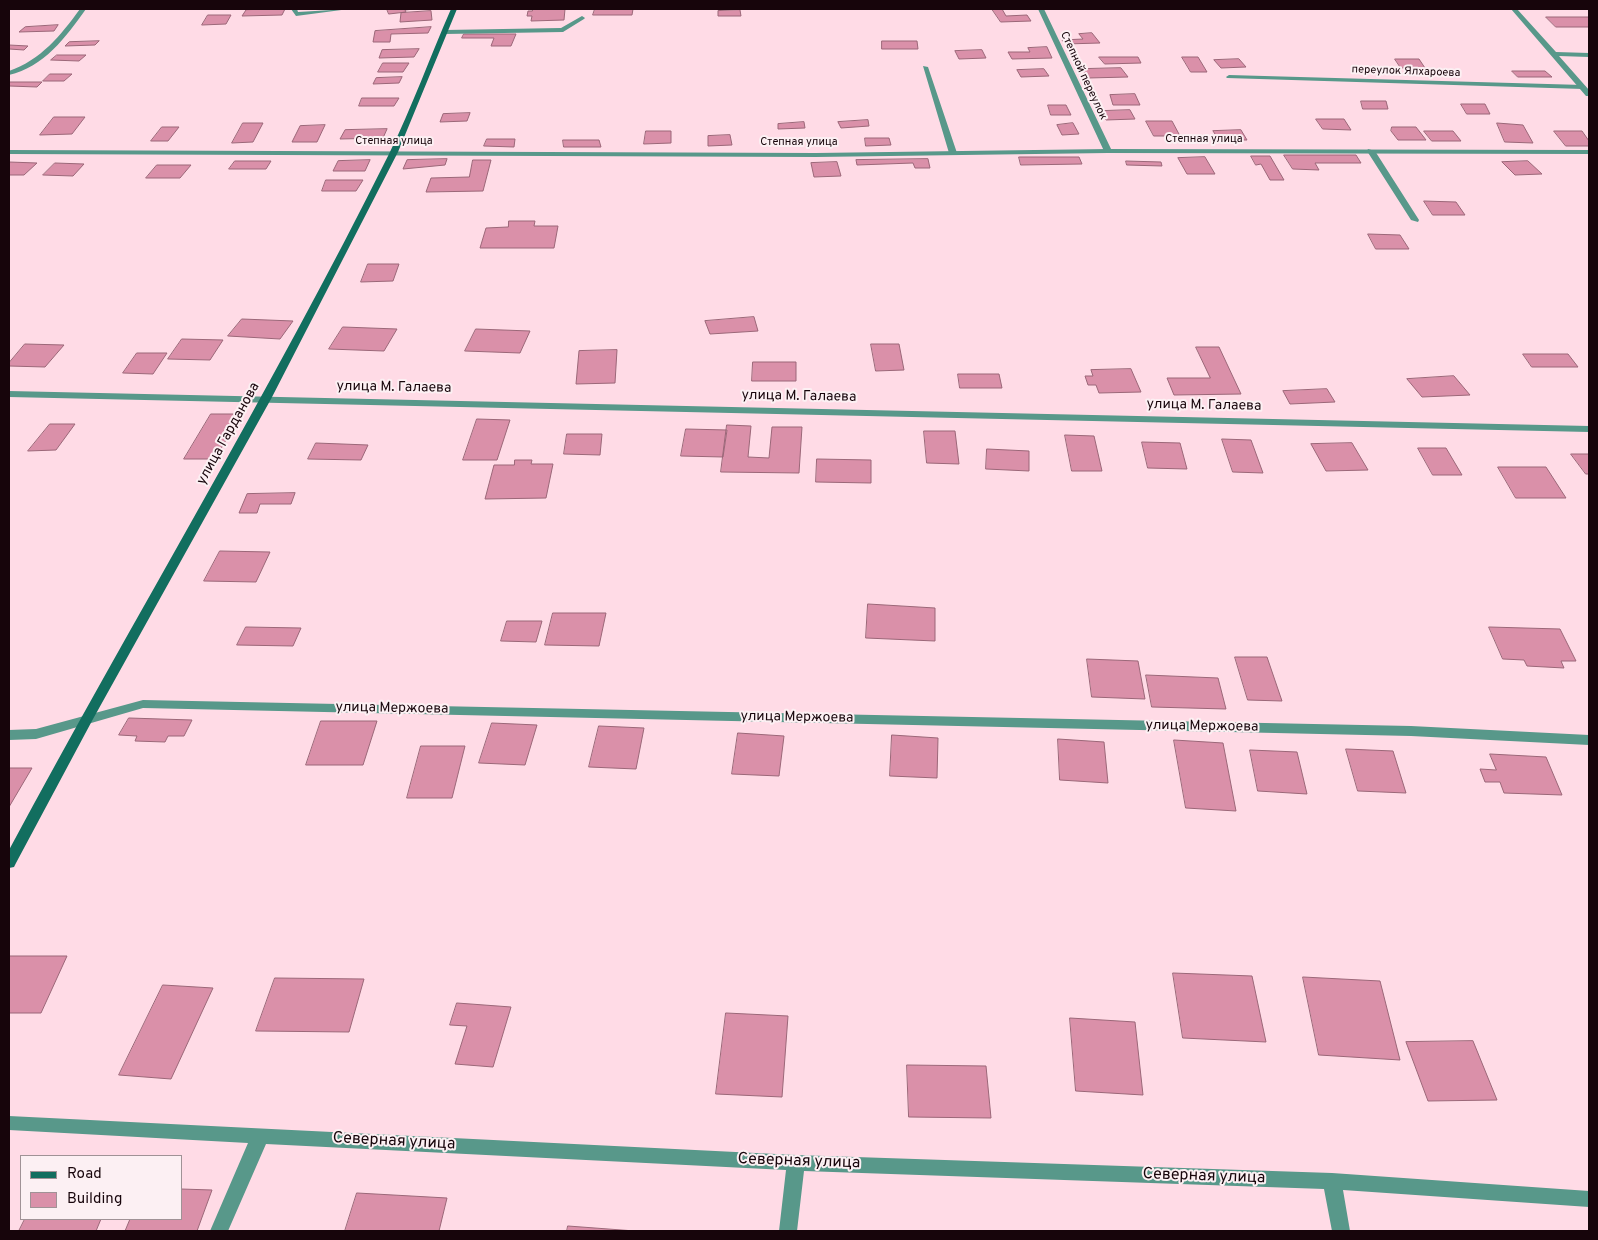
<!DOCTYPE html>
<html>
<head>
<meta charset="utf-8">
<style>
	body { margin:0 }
	#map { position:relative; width:1598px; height:1240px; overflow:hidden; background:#ffdbe6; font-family:Overpass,sans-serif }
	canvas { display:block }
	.frame { position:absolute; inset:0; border:10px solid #17050b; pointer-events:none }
	.legend { position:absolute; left:20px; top:1155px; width:162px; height:65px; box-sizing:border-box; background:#fcf0f3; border:1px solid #a09296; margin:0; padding:6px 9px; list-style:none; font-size:15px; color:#17050b }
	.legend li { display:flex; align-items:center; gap:10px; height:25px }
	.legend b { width:25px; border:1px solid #a09296 }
</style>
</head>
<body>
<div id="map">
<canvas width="1598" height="1240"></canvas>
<div class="frame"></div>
<ul class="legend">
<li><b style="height:6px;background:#126e5f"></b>Road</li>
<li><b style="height:14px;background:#da90a9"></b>Building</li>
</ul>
</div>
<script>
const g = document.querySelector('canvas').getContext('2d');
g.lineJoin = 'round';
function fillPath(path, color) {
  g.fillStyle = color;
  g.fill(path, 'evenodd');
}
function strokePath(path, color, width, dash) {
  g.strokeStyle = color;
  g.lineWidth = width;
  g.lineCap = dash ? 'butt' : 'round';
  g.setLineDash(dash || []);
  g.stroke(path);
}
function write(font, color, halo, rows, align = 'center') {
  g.font = font + ' Overpass,sans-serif';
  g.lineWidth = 4;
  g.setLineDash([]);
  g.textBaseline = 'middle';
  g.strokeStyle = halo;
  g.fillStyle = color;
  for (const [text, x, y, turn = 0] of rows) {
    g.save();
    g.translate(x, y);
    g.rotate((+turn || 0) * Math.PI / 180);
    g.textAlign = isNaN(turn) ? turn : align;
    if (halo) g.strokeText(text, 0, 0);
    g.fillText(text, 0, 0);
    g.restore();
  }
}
const building = new Path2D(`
	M285 9 282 15 242 16 246 10Z
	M387 9H415L405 10 406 12 389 14Z
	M533 9H565L564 20 531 21 532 16H527L528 11H532Z
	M595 9H633L632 15H593Z
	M992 9H1002L1006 16 1027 15 1031 21 1001 22Z
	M740 10 741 16H718V11Z
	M431 11 432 20 400 22 401 13Z
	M208 15H231L226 24 202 25Z
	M1546 17H1589V27H1556Z
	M58 25 54 31 19 32 25 27Z
	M431 27 428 33 391 34 390 42H373L375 31Z
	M1092 33 1100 43 1065 44 1062 40 1083 39 1079 34Z
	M464 34H516L511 46H491L494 38H462Z
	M99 41 95 45 65 46 69 42Z
	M882 41H917L918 49H882Z
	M9 45 28 46 24 50 9 49Z
	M1047 47 1052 58 1012 59 1008 52H1030L1028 48Z
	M419 49 414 57 379 58 382 50Z
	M982 50 986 58 959 59 955 51Z
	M57 55H86L79 61 51 60Z
	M1099 57H1138L1141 63 1105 64Z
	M1182 57H1198L1207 72H1191Z
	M1239 59 1246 67 1221 68 1214 60Z
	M1395 59H1419L1425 68H1401Z
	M383 63H409L403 72H378Z
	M1121 68 1128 77 1088 78 1082 69Z
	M1044 69 1049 76 1021 77 1017 70Z
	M1512 71H1545L1552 77H1518Z
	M50 74H72L64 81H43Z
	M402 77 399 83 373 84 376 78Z
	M10 82H42L37 87 9 86Z
	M1135 94 1140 105H1113L1110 95Z
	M362 98H399L394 106H359Z
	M1361 101H1386L1388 109H1363Z
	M1461 104H1485L1490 114H1467Z
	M1048 105H1066L1071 115H1051Z
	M1130 110 1135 119 1106 120 1103 111Z
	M470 113 467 121 440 122 443 114Z
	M54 117H85L72 134 40 135Z
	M1316 119H1344L1351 130 1323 129Z
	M868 120 869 126 841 128 838 122Z
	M1146 121H1172L1180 136H1154Z
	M804 122 805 128 778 129V124Z
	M243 123H263L253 142 232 143Z
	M1073 123 1079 134 1062 135 1057 125Z
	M1497 123 1523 125 1533 143 1505 142Z
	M325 125 317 142H292L300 126Z
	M162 127H179L168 141H151Z
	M1392 127H1416L1426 140H1398L1391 131Z
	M387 129 383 138 340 139 345 130Z
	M1241 130 1247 140H1219L1213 131Z
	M646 131H671V143L644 144Z
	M1424 131H1453L1461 141H1432Z
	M1554 131H1582L1589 141V146H1566Z
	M730 135 732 145 708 146V136Z
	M865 138H889L891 145 866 146Z
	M487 139H515L514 147 484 146Z
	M563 140H599L601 147H564Z
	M1284 155H1356L1361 163H1315L1319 170 1293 169Z
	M1251 156H1270L1284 180H1270L1261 164 1256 165Z
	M1019 157H1079L1082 164 1021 165Z
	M1205 157 1215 174H1187L1178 158Z
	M447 159 445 165 403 169 407 160Z
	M928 159 930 168H915L913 163 857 165 856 160Z
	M370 160 365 171H333L338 161Z
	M473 160H491L483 191 426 192 431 178 469 177Z
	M235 161H271L266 169H229Z
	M1126 161 1161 162 1162 166 1127 165Z
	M1528 161 1542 174 1515 175 1502 162Z
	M9 162 37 163 24 175H9Z
	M837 162 841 176 814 177 811 163Z
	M55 163 84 164 73 176 43 175Z
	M157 165H191L180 178H146Z
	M326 180H363L356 191H322Z
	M1424 201 1456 202 1465 215H1433Z
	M509 221H535L534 226H558L554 248H480L486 228 508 227Z
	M1368 234 1400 235 1409 249H1376Z
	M368 264H399L393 281 361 282Z
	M754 317 758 331 710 334 705 321Z
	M242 319 293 321 280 339 228 336Z
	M343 327 397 329 384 351 329 349Z
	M476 329 530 331 520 353 465 351Z
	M182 339 223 340 210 360 168 359Z
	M25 344 64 345 45 367 9 366V363Z
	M871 344H899L904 370 876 371Z
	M1196 347H1219L1241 394 1174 395 1167 378H1210Z
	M617 350 615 383 576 384 579 351Z
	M137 353H167L153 374 123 373Z
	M1523 354H1568L1578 367H1532Z
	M753 362H796V381H752Z
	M1131 369 1141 392 1099 393 1096 385H1088L1085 376H1093L1091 370Z
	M958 374H999L1002 388H960Z
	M1454 376 1470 395 1422 397 1407 379Z
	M1327 389 1335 402 1290 404 1283 391Z
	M211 414H241L215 459H184Z
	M477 419 510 420 497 460H463Z
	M50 424H75L56 450 28 451Z
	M727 425 751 426 748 457 769 458 772 427H802L799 473 721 472Z
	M686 429 727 430 723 457 681 456Z
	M924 431H955L959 464 927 463Z
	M567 434H602L600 455 564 454Z
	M1065 435 1094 436 1102 471H1072Z
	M1222 439 1251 440 1263 473 1233 472Z
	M1142 442 1180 443 1187 469 1148 468Z
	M316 443 368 445 361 460 308 459Z
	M1352 443 1368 470 1326 471 1311 444Z
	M1418 448H1446L1462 475H1433Z
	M987 449 1029 451V471L986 469Z
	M1571 454H1589V474H1586Z
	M817 459 871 460V483L816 482Z
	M515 460H532L531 464H553L546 498 485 499 494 465H514Z
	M1498 467H1546L1566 498H1516Z
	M295 493 291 504H260L257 513H239L247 494Z
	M220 551 270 552 256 582 204 581Z
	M868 604 935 608V641L866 638Z
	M553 613H606L599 646 545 645Z
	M507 621H542L536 642 501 641Z
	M246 627 301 628 293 646 237 645Z
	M1489 627 1560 629 1576 661H1561L1564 668 1527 666 1524 660 1503 659Z
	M1235 657H1267L1282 701 1248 700Z
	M1087 659 1138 661 1145 699 1092 697Z
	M1146 675 1218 678 1226 709 1152 707Z
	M129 718 192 720 184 736H168L165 742 135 741 137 736 119 735Z
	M321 721H377L363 765H306Z
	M492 723 537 725 525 765 479 763Z
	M599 726 644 728 636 769 589 767Z
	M738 733 784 736 779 776 732 774Z
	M892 735 938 738 937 778 890 776Z
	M1058 739 1104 742 1108 783 1060 780Z
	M1174 740 1223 743 1236 811 1186 808Z
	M421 746H465L452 798H407Z
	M1346 749 1393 751 1406 793 1358 791Z
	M1250 750 1297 752 1307 794 1258 791Z
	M1490 754 1546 757 1562 795 1504 793 1500 782H1485L1480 769 1496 770Z
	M9 768H32L9 807Z
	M9 956H67L41 1013H9Z
	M1173 973 1252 976 1266 1042 1183 1038Z
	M1303 977 1380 981 1400 1060 1319 1055Z
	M275 978 364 979 349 1032 256 1031Z
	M163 985 213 988 171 1079 119 1075Z
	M457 1003 511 1007 493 1067 455 1064 467 1026 450 1025Z
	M726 1013 788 1016 782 1097 716 1094Z
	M1070 1018 1135 1022 1143 1095 1076 1091Z
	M1473 1041 1497 1100 1428 1101 1406 1042Z
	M907 1065 986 1066 991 1118 909 1117Z
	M181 1189 212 1190 197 1231H125L130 1219H181Z
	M357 1193 447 1198 439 1231H345Z
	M25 1219H101L96 1231H19Z
	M568 1226 635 1231H567Z`);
const lane = new Path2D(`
	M291 9H297L298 12 349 9 296 16Z
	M1038 9H1044L1112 151 1111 153 1104 151Z
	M582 16 585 18 584 19 563 32 445 34 442 32 445 30 561 28Z
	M923 66 928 67 957 153 956 155 949 153Z
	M1229 75 1583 85 1586 87 1583 89 1227 78 1226 77Z
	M1368 149 1375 151 1419 220 1418 222 1411 220 1367 151Z`);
const street = new Path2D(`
	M80 9H86C66 37 44 67 9 75V71C41 60 61 35 80 9Z
	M1511 9H1517L1556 52 1589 53V57L1559 56 1589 90V96H1586Z
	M1108 149 1589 150V154L1108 153 816 157 9 154V150L816 153Z
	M9 391 1589 426V432L9 397Z
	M143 700 1411 726 1589 735V745L1411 736 143 708 36 739 9 740V730L36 729Z
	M9 1116 796 1155 1332 1173 1589 1191V1207L1343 1190 1350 1231H1332L1324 1189 804 1171 797 1231H779L786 1170 266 1144 228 1231H210L248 1143 9 1130Z`);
const secondary = new Path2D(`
	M451 9H457L398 152 271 399 93 719 16 863 14 867 9 868V850C134 617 271 391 389 154 412 107 430 57 451 9Z`);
const farStreetnames = [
	["переулок Ялхароева",1406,72,2],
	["Степной переулок",1083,76,65],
	["Степная улица",1204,140],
	["Степная улица",394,142],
	["Степная улица",799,143]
];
const streetNames = [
	["улица М. Галаева",394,388,1],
	["улица М. Галаева",799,397,1],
	["улица М. Галаева",1204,406,1],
	["улица Гарданова",229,434,-61],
	["улица Мержоева",392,709,1],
	["улица Мержоева",797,718,1],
	["улица Мержоева",1202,727,1]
];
const nearStreetnames = [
	["Северная улица",394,1142,3],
	["Северная улица",799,1162,2],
	["Северная улица",1204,1177,2]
];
fillPath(building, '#da90a9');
strokePath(building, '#9b6778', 1);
fillPath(lane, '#58988a');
fillPath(street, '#58988a');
fillPath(secondary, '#126e5f');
write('11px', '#17050b', '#fcf0f3', farStreetnames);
write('14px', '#17050b', '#fcf0f3', streetNames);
write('16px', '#17050b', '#fcf0f3', nearStreetnames);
</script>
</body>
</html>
